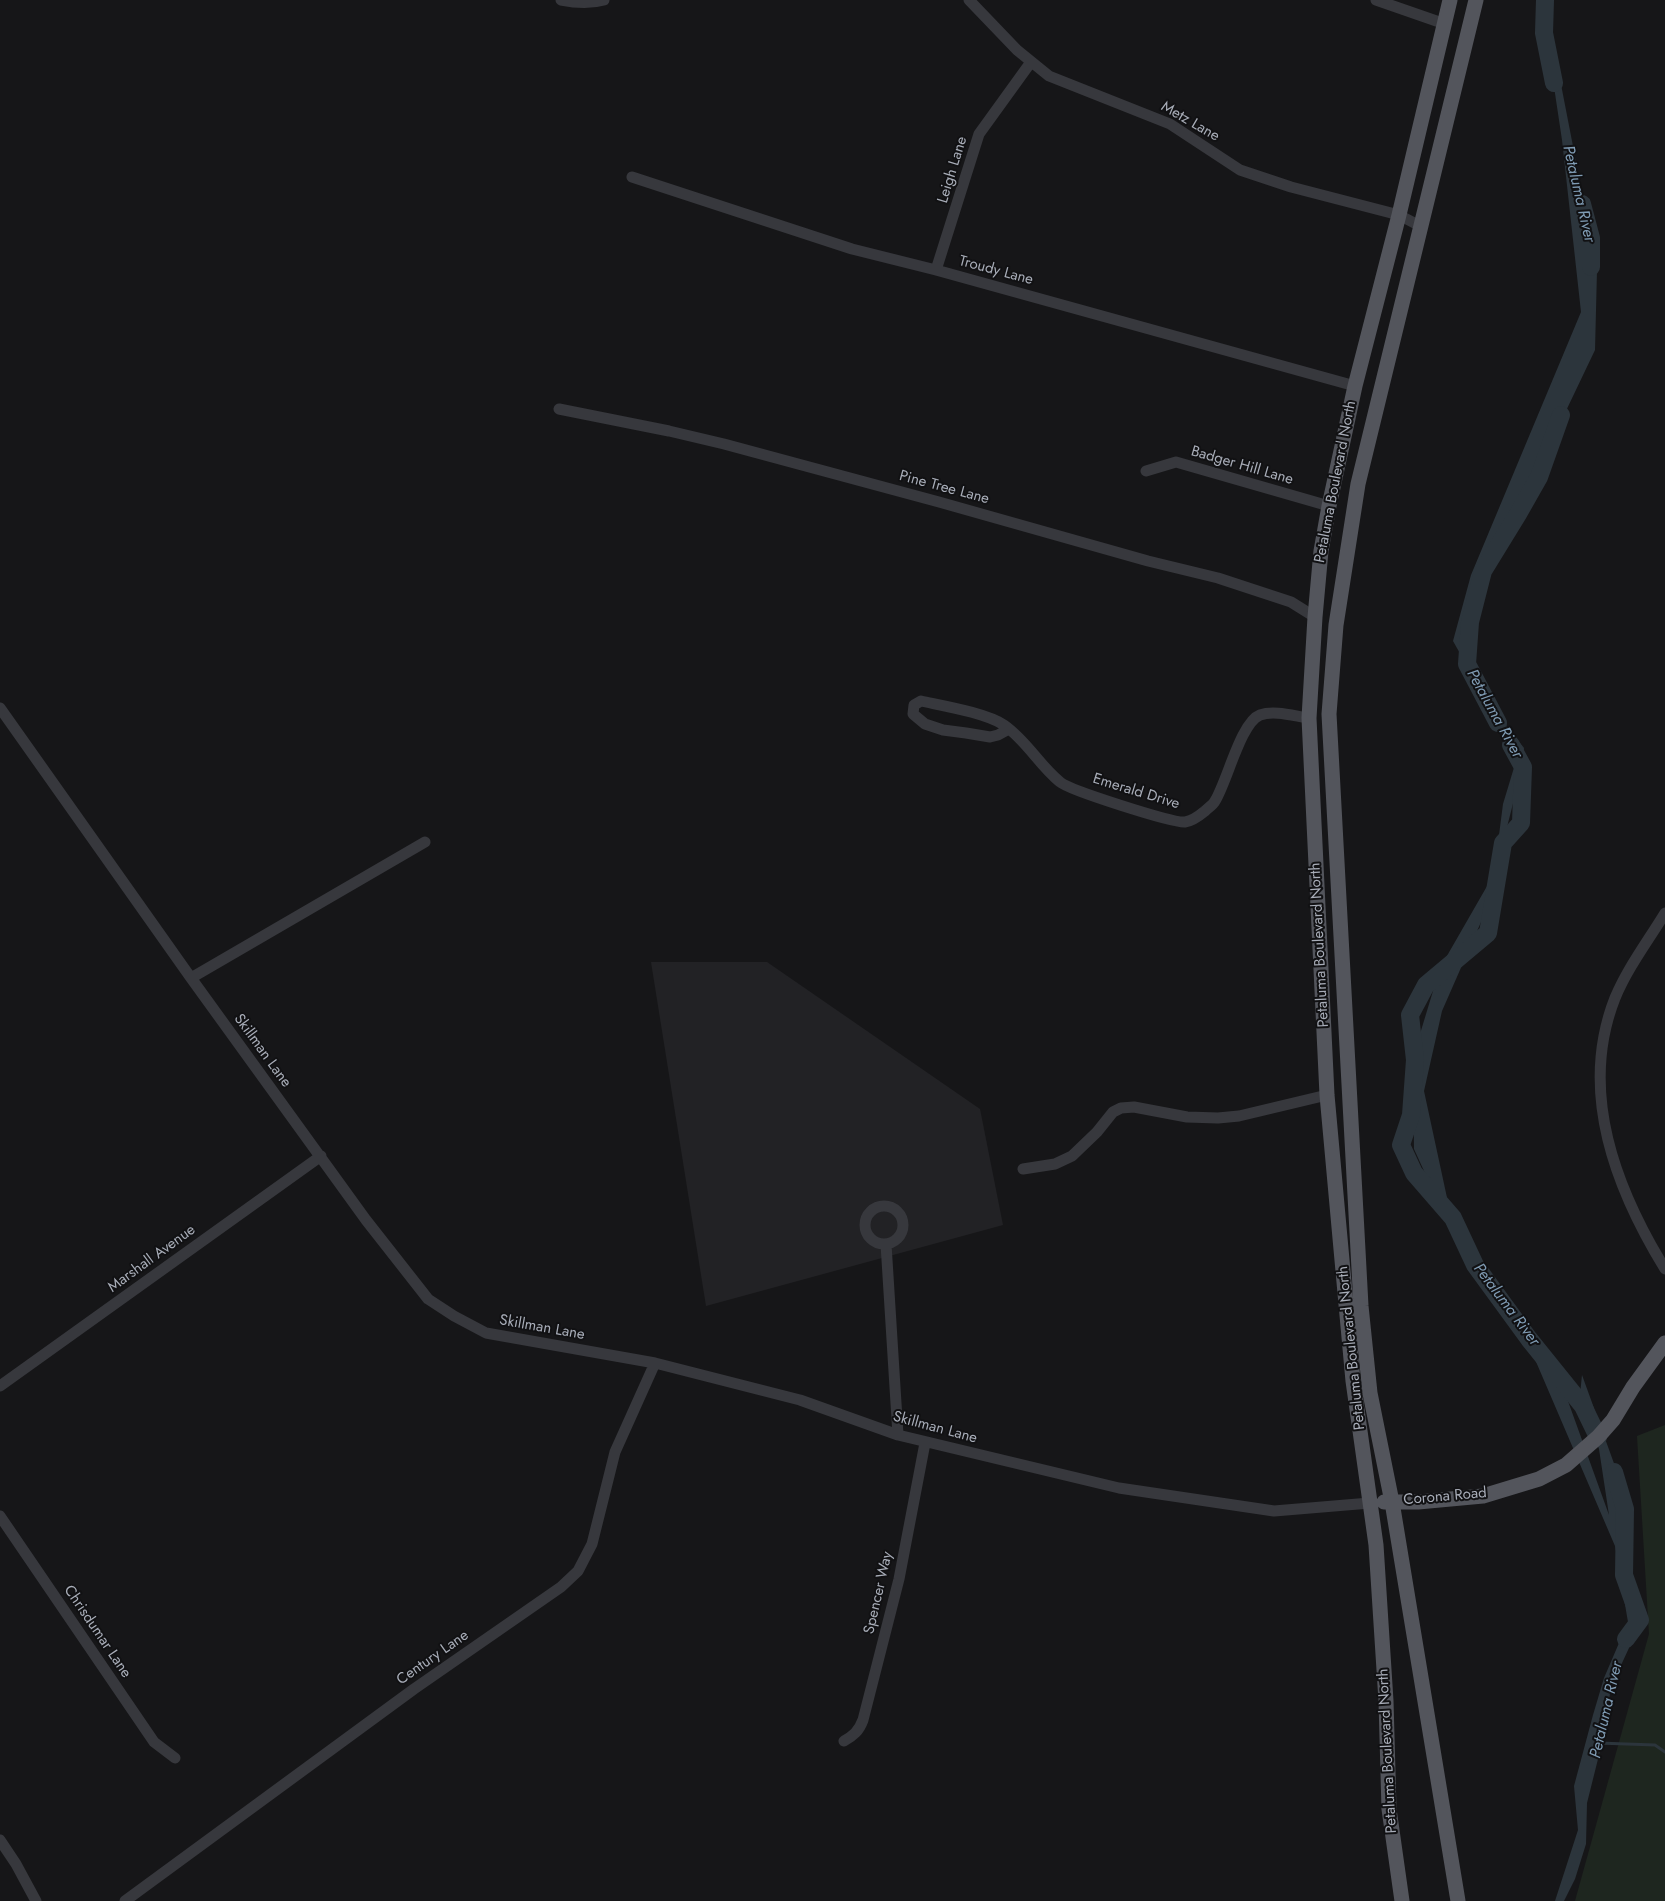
<!DOCTYPE html>
<html>
<head>
<meta charset="utf-8">
<style>
	body { margin:0 }
	canvas { display:block; background:#161618 }
</style>
</head>
<body>
<canvas width="1665" height="1901"></canvas>
<script>
const g = document.querySelector('canvas').getContext('2d');
g.lineJoin = 'round';
function fillPath(path, color) {
  g.fillStyle = color;
  g.fill(path, 'evenodd');
}
function strokePath(path, color, width, dash) {
  g.strokeStyle = color;
  g.lineWidth = width;
  g.lineCap = dash ? 'butt' : 'round';
  g.setLineDash(dash || []);
  g.stroke(path);
}
function write(font, color, halo, rows, align = 'center') {
  g.font = font + ' Jost,sans-serif';
  g.lineWidth = 4;
  g.setLineDash([]);
  g.textBaseline = 'middle';
  g.strokeStyle = halo;
  g.fillStyle = color;
  for (const [text, x, y, turn = 0] of rows) {
    g.save();
    g.translate(x, y);
    g.rotate((+turn || 0) * Math.PI / 180);
    g.textAlign = isNaN(turn) ? turn : align;
    if (halo) g.strokeText(text, 0, 0);
    g.fillText(text, 0, 0);
    g.restore();
  }
}
const built = new Path2D(`
	M651 962H767L980 1109 1003 1225 706 1306Z`);
const green = new Path2D(`
	M1665 1425V1901H1575L1649 1634 1637 1436Z`);
const water = new Path2D(`
	M1541 0H1551L1552 38 1597 270 1595 350 1502 545 1473 593 1463 644 1502 720 1524 748 1520 776 1507 827 1506 865 1442 1011 1424 1091 1449 1207 1485 1270 1555 1365 1609 1515 1599 1449 1580 1395 1582 1375 1620 1480 1624 1553 1640 1624 1611 1687 1603 1739 1587 1803 1586 1844 1575 1879 1564 1901H1555L1578 1830 1574 1786 1593 1715 1604 1678 1628 1622 1615 1546 1522 1329 1451 1230 1414 1149 1413 1057 1440 968 1494 874 1503 804 1516 761 1484 696 1453 641 1471 575 1581 312 1562 140Z`);
const stream = new Path2D(`
	M1598 1743 1655 1745 1665 1752`);
const river = new Path2D(`
	M1545 0 1544 33 1554 83
	M1582 204 1591 238V267
	M1498 723 1467 664 1470 622 1483 571 1518 514 1539 477 1561 415
	M1511 745 1523 767 1521 823 1503 843 1488 933 1426 985 1410 1015 1415 1060 1411 1115 1401 1145 1414 1173 1453 1218 1475 1265 1529 1339 1583 1406 1598 1437
	M1614 1472 1625 1509 1624 1575 1640 1620 1626 1639`);
const minor = new Path2D(`
	M561 0C576 3 590 4 604 0
	M969 0 1017 50 1049 76 1170 124 1240 170 1291 187 1399 215 1420 226
	M1376 0 1445 24
	M632 177 852 249 936 270 1355 386
	M936 270 979 134 1031 62
	M559 409 669 431 724 444 939 502 1148 561 1218 578 1291 602 1315 617
	M1146 471 1176 462 1329 506
	M0 708 191 978 366 1220 428 1299 454 1316 486 1333 655 1363 800 1400 898 1435 1119 1488 1274 1511 1370 1503
	M1009 729 998 735 990 737 966 733 943 730 925 724 913 714 914 705 921 701C944 706 986 713 1004 725 1027 741 1039 765 1060 782 1069 790 1172 823 1185 822 1192 821 1199 816 1205 811 1208 808 1213 805 1215 801 1227 782 1241 722 1260 715 1274 710 1294 716 1309 718
	M1665 913C1648 941 1628 967 1615 998 1578 1092 1616 1189 1665 1269
	M191 978 425 842
	M1023 1169 1055 1164 1072 1156 1097 1132 1113 1112 1121 1108 1134 1107 1187 1117 1218 1118 1239 1116 1327 1095
	M865 1225a19 19 0 1 1 38 0a19 19 0 1 1-38 0Z
	M886 1244 898 1435
	M0 1386 321 1156
	M0 1516 154 1742 175 1758
	M844 1741C853 1736 859 1731 863 1720L899 1579 925 1443
	M0 1840 16 1864 36 1901
	M125 1901 414 1689 561 1587 578 1571 592 1544 615 1452 655 1363`);
const major = new Path2D(`
	M1384 1502H1418L1483 1496 1539 1479 1566 1465 1598 1437 1613 1420 1633 1387 1665 1343
	M1402 1901 1389 1809 1386 1701 1376 1545 1353 1381 1327 1095 1309 718 1315 617 1321 551 1329 506 1355 386 1399 215 1450 0
	M1458 1901 1392 1502 1370 1393 1361 1306 1329 714 1336 625 1358 484 1476 0`);
const streetNames = [
	["Metz Lane",1190,122,30],
	["Leigh Lane",953,170,-73],
	["Troudy Lane",996,271,15],
	["Badger Hill Lane",1242,466,16],
	["Petaluma Boulevard North",1336,482,-79],
	["Pine Tree Lane",944,488,15],
	["Emerald Drive",1136,792,17],
	["Petaluma Boulevard North",1320,945,-93],
	["Skillman Lane",262,1051,54],
	["Marshall Avenue",152,1259,-36],
	["Skillman Lane",542,1328,10],
	["Petaluma Boulevard North",1352,1348,-96],
	["Skillman Lane",935,1428,15],
	["Corona Road",1445,1497,-5],
	["Spencer Way",879,1593,-77],
	["Chrisdumar Lane",97,1632,56],
	["Century Lane",433,1658,-35],
	["Petaluma Boulevard North",1388,1751,-93]
];
const waterNames = [
	["Petaluma River",1578,194,77],
	["Petaluma River",1494,714,61],
	["Petaluma River",1506,1305,53],
	["Petaluma River",1607,1710,-77]
];
fillPath(built, '#222225');
fillPath(green, '#1e261f');
fillPath(water, '#2c353c');
strokePath(stream, '#2c353c', 3);
strokePath(river, '#2c353c', 18);
strokePath(minor, '#37383d', 11);
strokePath(major, '#53555c', 15);
write('15px', '#a8adb8', '#111113', streetNames);
write('italic 16px', '#7f9bb3', '#111113', waterNames);
</script>
</body>
</html>
